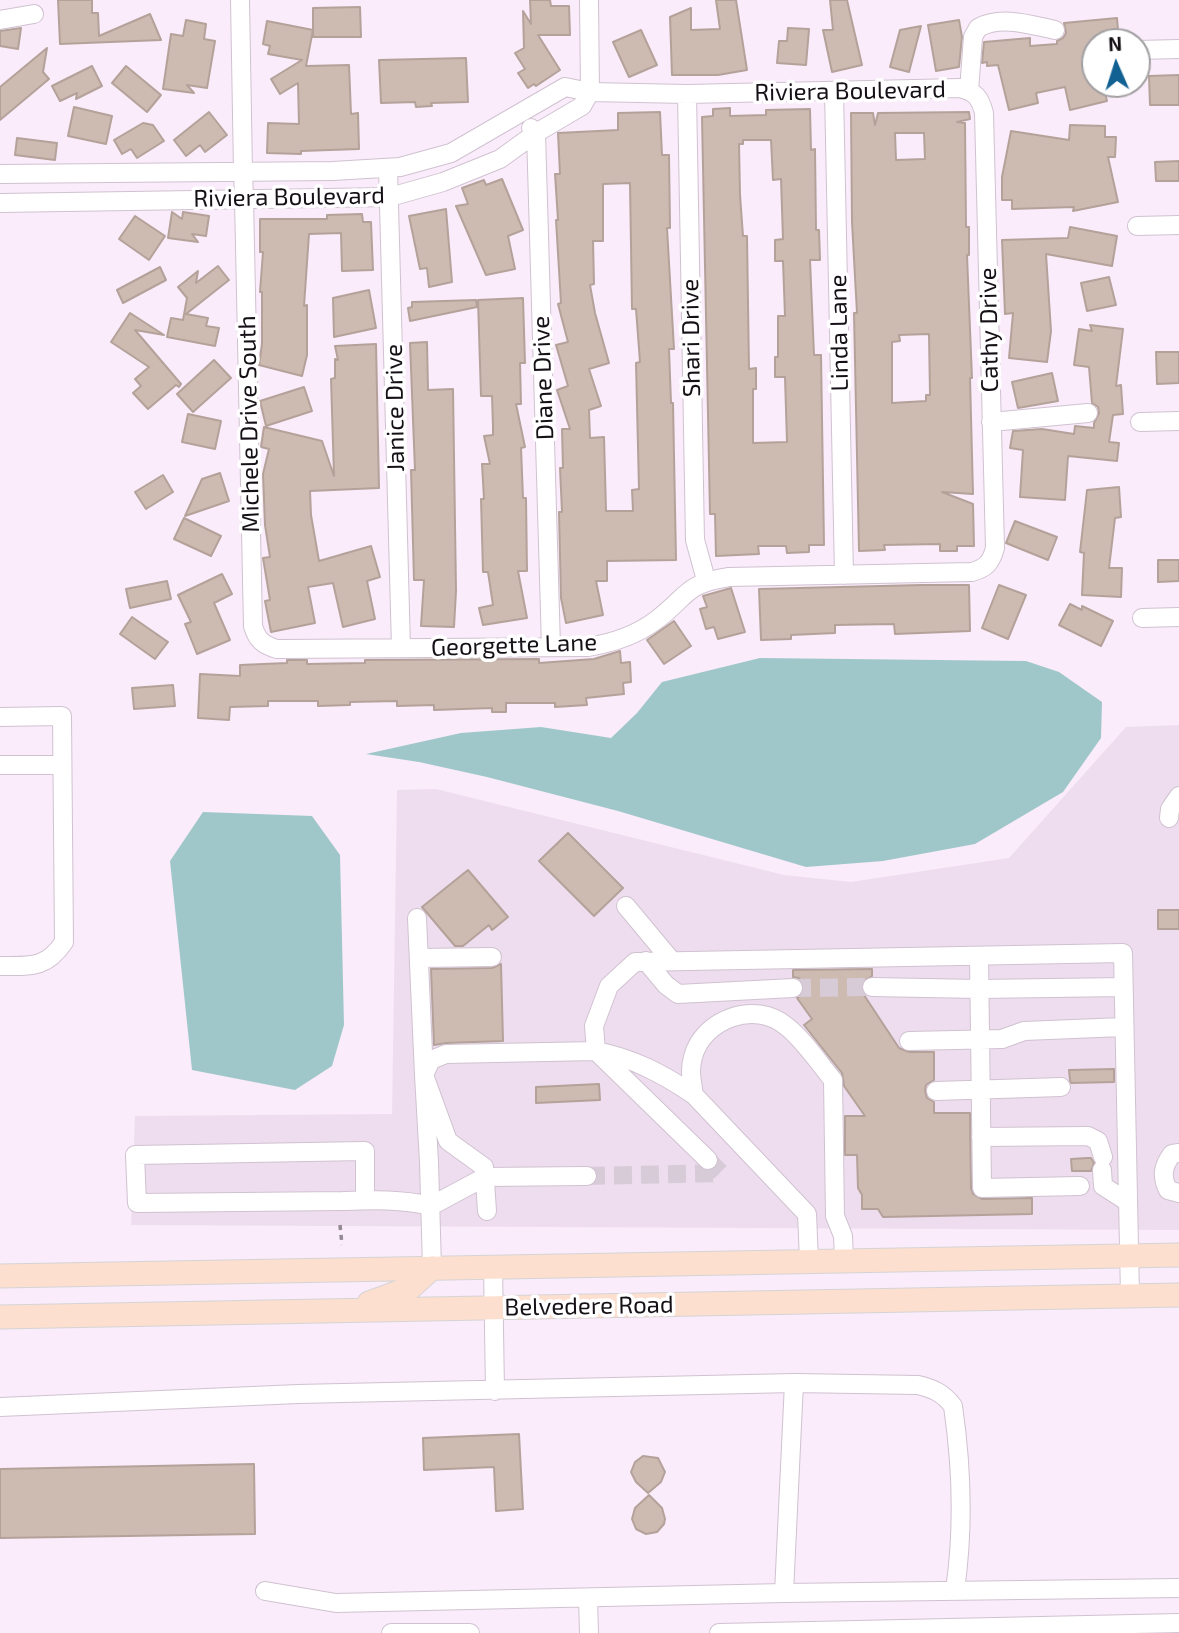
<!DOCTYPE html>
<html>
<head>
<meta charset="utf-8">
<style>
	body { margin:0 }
	#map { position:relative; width:1179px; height:1633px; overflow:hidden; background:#faecfa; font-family:"Exo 2",sans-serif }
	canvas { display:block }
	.north { position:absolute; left:1081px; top:28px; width:70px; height:70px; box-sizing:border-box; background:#fff; border:2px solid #a19fa1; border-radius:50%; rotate:357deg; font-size:19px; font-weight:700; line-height:28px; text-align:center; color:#151015 }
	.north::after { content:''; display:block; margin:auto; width:24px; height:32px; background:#126193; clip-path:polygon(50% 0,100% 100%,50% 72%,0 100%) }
</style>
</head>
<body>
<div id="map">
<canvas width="1179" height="1633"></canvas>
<div class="north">N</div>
</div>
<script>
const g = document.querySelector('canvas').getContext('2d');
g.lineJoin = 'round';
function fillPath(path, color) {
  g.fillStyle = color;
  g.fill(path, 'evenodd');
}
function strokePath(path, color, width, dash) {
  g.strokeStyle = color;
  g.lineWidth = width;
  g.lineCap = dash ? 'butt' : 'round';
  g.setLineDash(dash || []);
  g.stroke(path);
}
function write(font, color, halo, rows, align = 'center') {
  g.font = font + ' "Exo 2",sans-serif';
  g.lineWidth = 7;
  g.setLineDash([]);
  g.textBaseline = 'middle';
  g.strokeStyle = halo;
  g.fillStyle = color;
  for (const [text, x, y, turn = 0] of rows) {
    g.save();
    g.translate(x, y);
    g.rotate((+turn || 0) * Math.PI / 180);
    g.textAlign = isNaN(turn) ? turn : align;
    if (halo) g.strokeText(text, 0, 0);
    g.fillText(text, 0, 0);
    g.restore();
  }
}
const commercial = new Path2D(`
	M1179 725V1230L131 1225 135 1116 392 1114 397 790 436 789 784 875 851 882 1009 858 1126 727Z`);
const water = new Path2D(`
	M760 658 1026 661 1059 672 1102 702 1101 738 1063 792 975 844 883 861 806 867 618 811 487 777 419 762 366 754 461 733 541 727 611 738 637 713 662 682Z
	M203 812 312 816 340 855 344 1025 332 1066 295 1090 192 1070 170 861Z`);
const building = new Path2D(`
	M58 0H92V13H98L99 36 150 14 161 40 60 44Z
	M530 0H550L551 6H569L570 35H538L560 70 536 86 534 84 528 88 518 73 525 69 515 53 524 48 523 11 531 24Z
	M716 0H736L747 70 718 75H672L670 17 691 8V30L720 29Z
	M830 0H847L862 65 832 72 823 30H833Z
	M360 7 361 37H313V8Z
	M1117 18 1119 42H1095V84H1103L1107 101 1070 110 1065 87 1036 93 1038 103 1009 110 998 65 987 66V62L982 63 984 42 1030 38V46L1057 44V41L1063 38 1066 33 1064 23Z
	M186 20 206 24 204 39 215 41 207 88 187 85 194 93 163 89 171 34 183 36Z
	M959 20 962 37 959 67 936 71 928 25Z
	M267 21 313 30 306 66 349 65 351 114 358 113 359 149 301 151V154L267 153 268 123 299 124 298 83 280 94 271 79 302 60 268 54 270 46 263 44Z
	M921 26 909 72 890 67 900 30Z
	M21 28 18 49 0 46V31Z
	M788 28 809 29 806 65 777 63 779 41H787Z
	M641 30 657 65 629 77 613 42Z
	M47 48 43 72 49 79 0 120V87Z
	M466 58 468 102 431 103 432 106 416 107 415 102 381 103 379 60Z
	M92 66 102 86 76 99 77 93 60 101 52 86Z
	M126 66 161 95 147 112 112 83Z
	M1179 75V105H1150L1149 76Z
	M74 107 112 116 106 144 68 136Z
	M730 108V116L766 115V110L810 109 811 150 815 149 816 230H819L820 260H810L814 355H821L824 545H809V552L787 553 786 546H758L759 554 716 556 715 514H710L702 117 713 116V109ZM743 140H771L773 180 781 179 783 239 775 240V261H783L785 316H778V357H775V377H785L787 442 753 443V389H756V368L749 369 747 236H743L740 195 739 144H743Z
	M209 112 227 135 205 152 200 145 186 156 174 140Z
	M660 112 662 155H669L670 228H667L674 349H669L671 403H673L676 560 607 561V581H596L603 615 566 623 561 598 559 512H562L560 468H563L562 429H570L557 390 568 386 556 345 568 342 558 304 561 303 556 220H558L555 174H560L558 133 618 130V113ZM630 183 632 309H636L640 362 636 363 639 489 632 490 633 511H606L604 437 590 438 589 410 601 406 589 369 609 363 595 313 590 285 594 284 593 241H603V184Z
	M969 112 970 119 957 122 965 123 966 227H969V255H967L972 378H970L973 494 942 492 973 504 974 546H957V551H940V544L884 545 885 550 859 551 854 313H857L852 222 851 113H873L875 125 878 113ZM895 133H924L925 159 896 160ZM929 334 930 395H926V401L892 403V342L900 341 899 335Z
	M143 123 153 125 164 141 137 158 131 149 122 154 114 140Z
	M1070 125 1105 126V137H1116L1115 157H1108L1118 202 1073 211 1074 207 1012 209V200H1002V177L1011 131 1069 140Z
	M17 138 57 143 55 160 15 155Z
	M1179 161V181H1156L1155 162Z
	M502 179 523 230 508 236 515 269 486 275 456 206 468 204 462 188 484 180 486 185Z
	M446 209 452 282 429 287 427 268 420 269 409 216Z
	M172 212 182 219 183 212 209 216 206 236 192 234 198 242 168 238Z
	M362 214 363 222H371L373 270 342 271 341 233 309 234 304 306 307 305V355L302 376 259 365 262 344V292H260L263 252H260V219H327V215Z
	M135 216 165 236 149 260 119 239Z
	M1070 227 1117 236 1112 266 1046 254 1051 331 1047 362 1009 358 1013 313 1005 314 1002 240 1068 238Z
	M218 266 229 280 186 314 208 318 206 326 219 328 215 346 167 337 171 318 183 320 187 298 178 287 198 271 196 283Z
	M160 267 166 280 123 303 117 290Z
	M1109 277 1116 305 1087 311 1081 283Z
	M369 290 376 328 334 337 333 298Z
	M523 298 525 363H520L521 404H516L525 447 521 448 523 498H526L527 571H518L527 618 483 625 479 608 493 605 488 572H483L481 499H484L482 464H490L484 436 493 435V427L492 396H481L478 300Z
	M476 300 477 307 410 321 408 308 412 307V302Z
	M130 313 164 335 135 330 181 384 179 387 176 385 148 409 133 393 141 386 135 379 149 367 111 342Z
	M1090 325 1123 329 1116 386 1121 385 1123 414 1113 415 1109 442 1119 443 1117 461 1068 456 1065 500 1020 497 1023 450 1010 448 1013 431 1042 429 1074 434 1075 426 1094 428V423L1099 413 1098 407 1092 403 1089 367 1074 365 1079 329 1092 331Z
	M427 342 428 390 453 389 456 591 454 627 421 626 424 580H414L411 470H415L410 343Z
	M376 344 379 488 310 491 311 515 319 561 371 546 380 577 367 581 375 619 343 627 333 583 308 587 315 623 271 632 265 601 270 600 263 558 270 557 265 525 263 474 269 449 261 447 264 427 322 441 334 476 331 379 335 378V359L338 360 335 346Z
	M1156 352H1179V383L1157 384Z
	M214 360 231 378 193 412 177 394Z
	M1052 373 1058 401 1018 408 1012 382Z
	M304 387 312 411 266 426 260 401Z
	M188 414 221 421 215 449 182 442Z
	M220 473 229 501 185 516 202 479Z
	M163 475 173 492 146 509 135 492Z
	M1119 487 1121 517 1115 518 1109 568H1122L1121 597 1082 595 1084 553 1080 552 1087 490Z
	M184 518 221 536 211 556 174 539Z
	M1015 521 1057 537 1048 560 1006 543Z
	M1158 560H1179V581L1158 582Z
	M222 574 232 594 214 603 230 640 197 654 185 624 191 622 178 595Z
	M167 581 171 599 130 608 126 589Z
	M922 585H969L970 631 895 634 894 624 835 625V633L791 635V639L761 640 759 589Z
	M999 585 1026 595 1008 639 982 628Z
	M731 588 745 632 718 639 714 627 706 629 700 609 707 607 703 596Z
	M1070 604 1082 610V606L1113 621 1101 646 1059 625Z
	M132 617 168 642 155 659 120 634Z
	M674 621 691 646 664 664 647 640Z
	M620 651 621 663 630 662 631 682 623 683 624 694 586 698 587 705 555 707V703H506V712H492V708L434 710V705L397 706V701L350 702V705L318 706V701H268V706L230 707 229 720 198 718 200 674 240 676V665L287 663V660H307V664L365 663V660L539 659V663L594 659Z
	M173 685 175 706 134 709 132 688Z
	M568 833 623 888 594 916 539 861Z
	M468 870 508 917 492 930 489 925 463 946H455L422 907Z
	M1158 910H1179V929H1158Z
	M501 964 503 1041 446 1043 434 1045 431 969 492 968Z
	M872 969V976L862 982V992L899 1048 909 1052H934V1080L926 1085 925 1091 927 1098 934 1102V1113H970L971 1188 973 1194 982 1199 1032 1198V1214L883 1217 878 1209H862V1195L858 1188 857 1155H845V1116H865L844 1086 842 1073 804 1025 812 1019 797 998 803 994 804 987 799 978 793 977V970Z
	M1114 1069V1082L1071 1083 1070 1080 1069 1070Z
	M599 1084 600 1100 536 1103V1087Z
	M1088 1158H1091L1094 1163 1091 1171H1072L1071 1159Z
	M519 1434 523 1509 496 1511 494 1467 424 1470 423 1438Z
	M643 1456 658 1458 665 1472 661 1482 648 1493 636 1482 631 1472 635 1462Z
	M254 1464 255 1534 0 1538V1469Z
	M649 1495 662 1508 665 1519 664 1524 657 1532 646 1534 636 1529 632 1519 635 1508Z`);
const minorTunnel = new Path2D(`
	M793 988 872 987
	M587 1176 721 1173 708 1160`);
const path = new Path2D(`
	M340 1225 342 1245`);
const minor = new Path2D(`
	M589 0 590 92
	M0 20 34 14
	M1137 50 1179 49
	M834 91 844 575
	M969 91 973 37 978 28C1001 15 1031 25 1055 30
	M687 94 695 540 706 580
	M531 128 536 133 551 647
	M388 168 401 648
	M0 174 333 171 400 167 451 153 565 87 590 92 687 94 960 88C976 92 980 98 984 113L995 548C991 563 986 568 972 572L729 577C683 584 688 597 655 621 635 636 612 643 588 647L277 649C263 645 257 640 253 626L244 199 243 171 240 0
	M0 203 390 197 443 182 500 159 536 133 582 106 590 92
	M1137 226 1179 225
	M991 422 1088 413
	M1140 422 1179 421
	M1142 618 1179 617
	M0 717 62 716 64 942C46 969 30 966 0 966
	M0 765H62
	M1169 818 1170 809 1179 796
	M626 906 671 960
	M417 918 424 1075 448 1141 484 1167 487 1211
	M979 956 982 1188 1080 1186
	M419 958 492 957
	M646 961 666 985 678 994 793 988
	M872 987 979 989 1123 987
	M909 1041 1002 1039 1024 1031 1123 1027
	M936 1091 1061 1087
	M981 1137 1088 1136 1098 1141 1103 1157
	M1179 1153 1172 1154C1163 1166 1161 1176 1168 1190L1179 1193
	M708 1160 596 1051 594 1026 609 986 635 962 1123 953 1130 1296
	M1102 1170 1103 1186 1128 1202
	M365 1200V1151L135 1155 137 1203 343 1201C374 1200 400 1199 431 1206L485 1177 587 1176
	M809 1261 807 1214 694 1095C692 1081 689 1071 693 1057 703 1019 755 1000 786 1026 803 1039 819 1063 833 1080L835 1216 843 1236 844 1260
	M493 1267 495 1391
	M432 1268 429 1162 424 1075 431 1060 446 1054 596 1051C633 1058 663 1074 694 1095
	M794 1383 918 1385C934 1389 943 1393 953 1406 962 1468 964 1528 955 1590
	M0 1407 298 1394 794 1383 784 1593
	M265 1591 336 1603 784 1593 1179 1588
	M588 1598 589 1633
	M391 1633H470
	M719 1633 1179 1623`);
const major = new Path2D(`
	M0 1276 1179 1255
	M369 1303 410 1288 432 1268
	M0 1317 1179 1295`);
const streetNames = [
	["Riviera Boulevard",850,91,-1],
	["Riviera Boulevard",289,197,-1],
	["Cathy Drive",989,330,-91],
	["Linda Lane",839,333,-91],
	["Shari Drive",691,338,-91],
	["Diane Drive",543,378,-92],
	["Janice Drive",395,408,-91],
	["Michele Drive South",249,424,-91],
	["Georgette Lane",514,645,-2],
	["Belvedere Road",589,1306,-1]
];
fillPath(commercial, '#eeddef');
fillPath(water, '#9fc7ca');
fillPath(building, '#cdbbb2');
strokePath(building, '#b4a29a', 2);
strokePath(minorTunnel, '#d8cbd8', 18, [18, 9]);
strokePath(minor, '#d0c2d0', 20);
strokePath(major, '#d5d4d5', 25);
strokePath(path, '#938993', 3.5, [5, 5]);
strokePath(minor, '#fff', 18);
strokePath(major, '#fddfcf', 23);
write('24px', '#151015', '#fff', streetNames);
</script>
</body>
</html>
